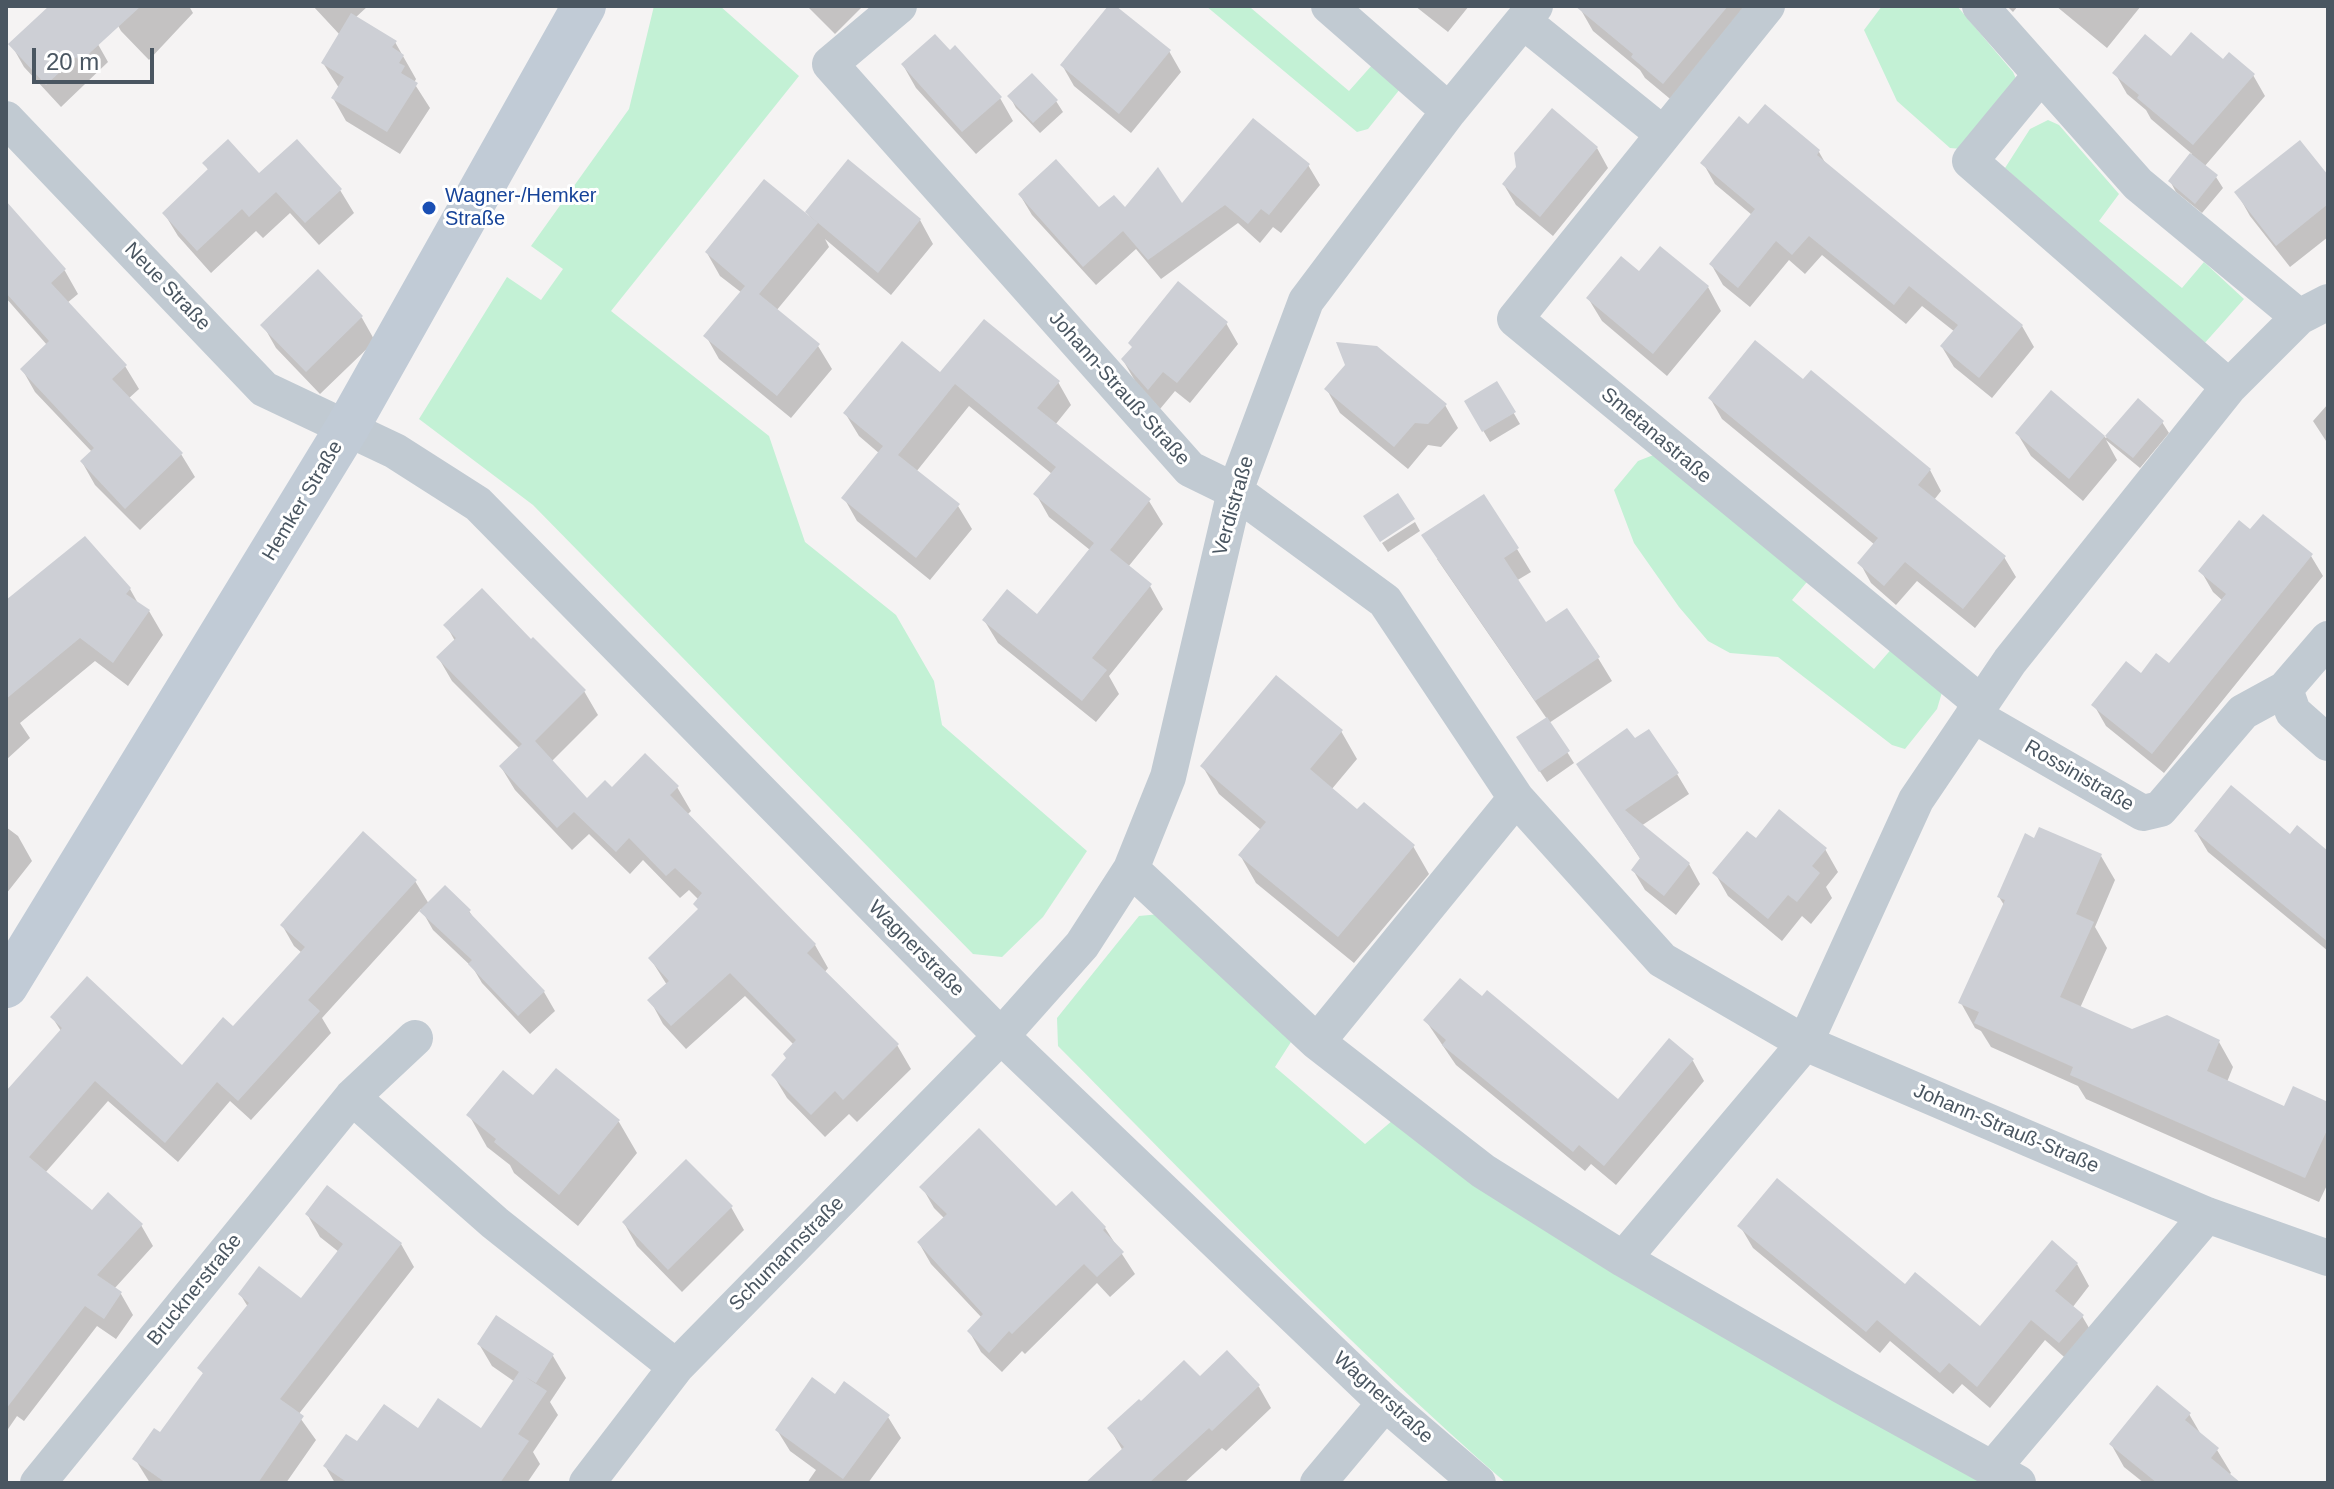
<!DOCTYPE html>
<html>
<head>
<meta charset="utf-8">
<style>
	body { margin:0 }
	#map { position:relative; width:2334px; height:1489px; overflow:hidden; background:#f5f3f3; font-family:Arial,sans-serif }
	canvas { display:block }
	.frame { position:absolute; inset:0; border:8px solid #4a5661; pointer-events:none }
	.scale { position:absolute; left:32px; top:48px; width:122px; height:36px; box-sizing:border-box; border:4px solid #4a5661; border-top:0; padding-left:10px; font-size:24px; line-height:28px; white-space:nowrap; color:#4a5661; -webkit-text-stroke:6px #fff; paint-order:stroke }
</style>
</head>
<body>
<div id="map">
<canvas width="2334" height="1489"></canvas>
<div class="frame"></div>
<div class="scale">20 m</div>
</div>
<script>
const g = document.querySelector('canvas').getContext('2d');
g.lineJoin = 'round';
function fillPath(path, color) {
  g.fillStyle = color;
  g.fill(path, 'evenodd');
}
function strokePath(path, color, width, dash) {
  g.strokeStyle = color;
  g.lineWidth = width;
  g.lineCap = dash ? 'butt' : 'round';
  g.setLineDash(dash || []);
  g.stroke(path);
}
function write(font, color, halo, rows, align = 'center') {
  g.font = font + ' Arial,sans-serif';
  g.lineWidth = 6;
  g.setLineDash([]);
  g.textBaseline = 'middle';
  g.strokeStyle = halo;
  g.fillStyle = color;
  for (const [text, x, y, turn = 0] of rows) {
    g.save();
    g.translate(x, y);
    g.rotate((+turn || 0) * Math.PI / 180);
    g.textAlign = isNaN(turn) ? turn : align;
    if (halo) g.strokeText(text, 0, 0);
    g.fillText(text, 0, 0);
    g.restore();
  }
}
const green = new Path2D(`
	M654 6H720L799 76 611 311 769 436 805 542 896 615 934 681 942 725 1087 851 1043 917 1002 957 973 954 533 505 419 419 507 277 541 300 563 269 531 246 629 109Z
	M1206 6H1252L1251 8 1349 91 1373 64 1400 89 1368 129 1357 132Z
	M1882 6H1957L2013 72 2018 83 1962 149 1950 148 1897 101 1864 30Z
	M2048 120 2059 125 2119 194 2099 221 2182 288 2204 262 2244 299 2203 345 2005 168 2030 129Z
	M1656 454 1811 577 1792 600 1874 669 1894 646 1943 689 1937 709 1905 749 1892 745 1778 657 1730 653 1708 641 1679 607 1634 543 1614 490 1638 461Z
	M1160 914 1291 1042 1275 1067 1365 1144 1393 1120 2000 1483H1506C1349 1346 1205 1194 1058 1046L1057 1018 1139 916Z`);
const shadow = new Path2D(`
	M64 6 95 39 108 62 61 107 24 67 11 44Z
	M110 6H189L193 13 149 60 121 31 108 8Z
	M313 6H368L355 18 395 42 416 79 414 83 430 108 400 154 346 121 333 98 339 88 323 63 340 35Z
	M807 6H863L835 34Z
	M1111 6 1169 51 1181 72 1131 133 1074 86 1062 65Z
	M1415 6H1469L1448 32Z
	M1584 6H1756L1675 103 1645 78 1640 70 1593 31 1581 10Z
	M2007 6H2018L2013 12Z
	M2056 6H2141L2107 48Z
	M2171 59 2223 62 2253 75 2265 96 2204 167 2216 177 2223 188 2202 213 2176 192 2170 181 2192 154 2151 119 2146 110 2127 94 2115 73Z
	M903 65 1000 98 1013 121 976 154 916 88Z
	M1010 97 1056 101 1063 112 1040 133 1016 108Z
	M1748 127 1819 152 1827 166 2022 326 2034 347 1992 398 1954 367 1942 347 1955 332 1922 306 1906 324 1822 255 1805 274 1789 260 1750 307 1723 285 1711 264 1752 215 1715 184 1703 163Z
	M1597 148 1608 168 1553 236 1516 205 1504 185Z
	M204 163 340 190 354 213 319 245 290 213 263 238 256 231 211 273 178 236 164 213 209 171Z
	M1308 165 1320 185 1281 233 1273 227 1260 243 1238 223 1161 279 1136 249 1096 285 1032 215 1020 195 1099 210 1182 206Z
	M2328 179V237L2290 267 2250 216 2237 193Z
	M807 212 920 220 933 244 891 295 825 239 829 247 776 311 818 346 832 369 791 418 719 359 706 336 742 293 720 276 707 253 812 220Z
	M14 214 65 271 78 294 67 303 125 366 139 389 128 399 181 454 195 477 140 530 95 485 82 462 92 452 35 392 22 369 47 345 6 298V221Z
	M318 272 362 318 375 341 320 394 276 348 263 325Z
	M1639 274 1708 287 1721 311 1667 376 1602 321 1588 298Z
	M1226 323 1238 344 1190 403 1175 391 1160 409 1135 381 1123 360Z
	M940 374 1058 382 1071 405 1055 425 1149 501 1163 524 1128 567 1150 586 1163 609 1109 676 1119 694 1096 722 998 643 984 620 1037 617 1090 550 1049 517 1036 494 1052 474 969 406 916 472 958 506 972 529 930 580 857 521 844 498 880 454 859 436 845 413Z
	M1803 382 1930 470 1941 491 1934 500 2004 557 2016 577 1975 628 1917 581 1896 605 1871 583 1860 563 1875 545 1722 419 1710 398Z
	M1497 384 1520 424 1490 442 1466 402Z
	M1327 390 1445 405 1458 428 1441 447 1428 445 1408 469 1340 413Z
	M2052 393 2106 438 2138 401 2162 422 2169 433 2140 468 2106 440 2117 460 2083 501 2031 456 2017 433Z
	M2328 404V444L2313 421Z
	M1415 522 1420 531 1388 552 1382 543Z
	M2250 532 2311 556 2323 576 2164 773 2106 726 2094 705 2141 676 2169 666 2223 601 2213 592 2201 571Z
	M1517 549 1531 572 1516 581 1545 625 1598 658 1612 681 1549 723 1574 763 1547 782 1525 749 1547 719 1437 559Z
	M130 589 139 605 149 611 163 635 128 686 95 661 20 723 30 738 6 760V606Z
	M446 625 531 642 584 691 598 715 551 762 587 801 613 789 677 787 691 811 687 815 815 945 828 968 824 973 897 1045 911 1069 857 1122 849 1114 825 1137 787 1098 773 1075 788 1059 794 1045 745 996 686 1049 663 1024 650 1000 667 985 650 958 699 910V900L689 890 680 898 643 860 630 874 589 834 572 850 515 790 501 767 520 749 452 681 438 657 455 641Z
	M1341 731 1357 759 1331 790 1358 812 1413 846 1429 874 1354 963 1256 883 1240 855 1261 830 1219 794 1203 767Z
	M1578 764 1677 774 1689 794 1641 826 1689 864 1700 884 1676 915 1645 890 1633 870 1641 860Z
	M6 827 18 836 32 861 6 894Z
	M2196 832 2291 836 2328 853V951L2208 852Z
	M1825 849 1838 872 1826 887 1832 898 1811 924 1802 916 1782 941 1728 896 1715 873Z
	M2101 856 2115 880 2095 927 2107 948 2080 1008 2132 1031 2219 1042 2233 1067 2227 1082 2285 1109 2328 1104V1183L2319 1202 2086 1099 2078 1086 1991 1047 1981 1031 1975 1028 1961 1003 2004 905 1999 897Z
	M415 881 429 904 469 911 475 920 544 992 555 1011 530 1034 482 983 473 968 433 930 421 909 322 1018 331 1033 251 1120 230 1101 178 1162 108 1101 45 1173 92 1212 141 1225 153 1246 114 1289 121 1294 133 1315 116 1339 97 1326 24 1421 17 1416 6 1432V1094L61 1031 52 1017 182 1068 233 1029 302 953 294 946 282 925Z
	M1426 1021 1618 1101 1669 1041 1693 1061 1704 1081 1616 1185 1591 1164 1585 1171 1456 1065Z
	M533 1097 619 1122 637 1153 578 1226 514 1173 510 1165 487 1147 469 1115Z
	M922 1187 1056 1209 1072 1194 1105 1228 1135 1274 1110 1297 1097 1283 1025 1354 1022 1351 1002 1372 981 1352 969 1331 982 1318 931 1264 919 1243 945 1219 934 1208Z
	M731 1207 744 1230 682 1292 637 1246 624 1223Z
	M307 1214 401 1244 414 1267 298 1415 316 1440 286 1483H150L135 1459 160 1435 204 1375 200 1368 248 1307 240 1294 301 1301 339 1252 320 1237Z
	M1740 1226 1906 1287 1980 1329 2077 1264 2089 1286 2072 1308 2082 1316 2095 1338 2072 1364 2045 1340 1990 1408 1962 1384 1953 1394 1890 1341 1880 1353 1753 1248Z
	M496 1318 553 1356 566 1378 550 1402 558 1415 533 1452 540 1464 527 1483H335L325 1466 357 1444 418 1431H482L515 1382 492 1366 479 1344Z
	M1227 1353 1259 1387 1271 1408 1226 1451 1222 1448 1184 1483H1111L1123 1451 1110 1429 1141 1404 1200 1379Z
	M835 1397 888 1417 901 1438 868 1483H807L816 1470 790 1451 777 1430Z
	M2189 1414 2203 1438 2217 1450 2231 1473 2229 1475 2238 1483H2144L2124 1467 2111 1444Z`);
const building = new Path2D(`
	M49 6H141L80 62 76 57 46 85 8 44Z
	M1108 6H1116L1171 50 1119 114 1060 65Z
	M1575 6H1728L1663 84 1631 57 1633 54Z
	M351 13 397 41 392 47 404 55 399 63 405 66 401 73 418 83 387 132 331 98 344 77 321 63Z
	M2191 32 2223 59 2229 52 2255 74 2193 145 2137 98 2139 95 2112 73 2145 34 2171 56Z
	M935 34 950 50 955 45 1002 97 962 132 901 64Z
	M1032 73 1058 100 1033 123 1007 96Z
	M1765 104 1820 150 1817 155 2023 325 1979 378 1940 346 1958 325 1909 286 1894 305 1809 236 1792 255 1776 241 1738 288 1709 264 1755 209 1700 163 1739 116 1748 124Z
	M1552 108 1598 147 1540 217 1502 184 1516 167 1514 153Z
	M1253 118 1310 164 1269 215 1261 209 1248 224 1225 205 1148 260 1123 231 1083 267 1018 194 1056 159 1099 207 1114 195 1125 207 1158 167 1182 203Z
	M228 139 259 173 297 139 342 189 305 223 276 192 249 217 242 209 197 251 162 213 208 169 202 163Z
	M2300 140 2328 175V204L2276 246 2234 192Z
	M2190 153 2218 175 2195 204 2168 181Z
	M848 159 921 219 878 273 805 212Z
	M764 179 818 223 759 294 820 344 777 396 703 336 745 286 705 252Z
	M6 201 66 269 51 283 127 365 112 379 183 453 125 509 80 461 94 448 20 369 49 341 6 293Z
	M1660 246 1709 286 1653 354 1586 298 1621 256 1639 271Z
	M318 269 363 316 306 372 260 325Z
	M1178 281 1228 322 1177 383 1163 372 1148 390 1121 359 1132 347 1128 343Z
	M984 319 1060 381 1037 408 1151 499 1110 550 1152 584 1092 658 1107 670 1082 701 982 620 1007 589 1037 614 1094 543 1033 494 1056 467 955 384 898 455 960 504 916 558 841 498 883 446 843 413 902 341 940 372Z
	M1755 340 1803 379 1811 370 1931 469 1918 485 2006 556 1963 609 1905 562 1884 586 1857 563 1878 538 1708 398Z
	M1336 342 1377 346 1447 404 1428 424 1415 423 1394 447 1324 389 1345 365Z
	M1497 381 1516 412 1482 432 1464 401Z
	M2051 390 2105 436 2069 479 2015 433Z
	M2138 398 2164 421 2133 458 2105 436Z
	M1398 493 1415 519 1380 542 1363 516Z
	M1484 494 1519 548 1504 558 1546 622 1567 608 1600 657 1535 701 1421 535Z
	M2263 514 2313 554 2152 754 2091 705 2126 661 2141 673 2156 653 2169 663 2226 594 2198 571 2239 520 2250 529Z
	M85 536 131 588 126 594 150 610 113 663 80 638 6 699V600Z
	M482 588 531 639 533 637 586 690 535 741 587 798 605 780 612 787 645 753 679 786 670 795 816 944 807 953 899 1044 843 1100 835 1091 811 1115 771 1075 786 1058 783 1054 796 1040 730 973 671 1026 647 1000 669 981 648 958 698 909 693 904 702 893 675 868 666 876 629 838 616 852 574 812 557 828 499 766 522 744 436 657 456 638 443 625Z
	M1276 675 1343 730 1310 769 1357 809 1364 802 1415 845 1338 937 1238 855 1266 822 1200 766Z
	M1547 717 1570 751 1539 772 1516 737Z
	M1627 728 1635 738 1649 729 1679 773 1625 810 1690 863 1664 896 1631 870 1640 858 1576 764Z
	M2231 785 2290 834 2297 825 2328 851V942L2194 831Z
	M1779 809 1827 848 1812 866 1820 873 1797 902 1788 895 1768 919 1712 873 1747 831 1756 838Z
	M2039 827 2102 854 2076 914 2094 922 2060 997 2132 1029 2167 1015 2220 1040 2207 1071 2284 1106 2293 1086 2328 1102V1128L2305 1178 2070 1075 2073 1067 1974 1023 1979 1012 1958 1003 2005 900 1997 897 2025 833 2034 838Z
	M363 831 417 880 308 1000 320 1011 238 1101 217 1082 165 1143 95 1081 29 1157 92 1210 108 1192 143 1224 97 1275 122 1292 104 1319 85 1306 6 1409V1091L62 1028 50 1017 87 976 182 1065 223 1017 233 1026 305 947 280 925Z
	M445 885 471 910 469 912 545 991 518 1016 468 964 472 960 419 911Z
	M1460 978 1482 996 1487 990 1618 1099 1669 1038 1694 1059 1604 1166 1579 1145 1573 1152 1442 1045 1446 1040 1423 1020Z
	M556 1068 620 1120 559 1195 494 1142 496 1139 466 1115 503 1070 533 1095Z
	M979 1128 1056 1206 1072 1191 1106 1227 1103 1230 1124 1252 1097 1277 1084 1264 1012 1334 1009 1331 989 1353 967 1331 983 1314 917 1242 947 1214 919 1187Z
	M686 1159 733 1206 668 1270 622 1222Z
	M1777 1178 1905 1284 1915 1272 1980 1326 2052 1240 2078 1263 2055 1291 2084 1315 2059 1343 2031 1320 1977 1387 1949 1363 1940 1373 1877 1320 1866 1332 1737 1226Z
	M327 1185 402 1243 280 1399 304 1416 258 1483H166L132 1459 154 1428 160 1432 203 1373 197 1368 249 1303 238 1294 259 1266 301 1298 343 1244 305 1214Z
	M496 1315 554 1354 536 1383 524 1376 547 1391 518 1434 529 1441 500 1483H348L323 1466 346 1434 357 1441 384 1404 418 1428 438 1398 481 1428 519 1372 477 1344Z
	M1227 1350 1260 1385 1212 1431 1209 1428 1149 1483H1085L1124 1447 1107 1428 1139 1399 1141 1401 1184 1360 1200 1376Z
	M812 1377 835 1394 844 1381 890 1415 843 1479 775 1430Z
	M2157 1385 2191 1413 2185 1420 2219 1448 2211 1458 2241 1483H2157L2109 1444Z`);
const minor = new Path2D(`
	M899 6 830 64 1190 469 1235 491 1385 601 1516 798 1662 960 1805 1043 2207 1215 2328 1258
	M1329 6 1449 111
	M1767 6 1515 319 1981 703
	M1980 6 2138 184 2299 317
	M1523 21 1663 134
	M2040 76 1970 161 2229 387
	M6 119 264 389 395 451 478 504 1001 1036 1385 1403 1478 1483
	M2328 639 2285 689 2293 712 2328 743
	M1973 715 2143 813 2160 809 2243 712 2285 689
	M1131 869 1317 1042 1483 1171 1623 1259 1842 1386 2018 1483
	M1317 1042 1516 798
	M352 1097 495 1223 676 1367
	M1623 1259 1805 1043 1916 800 2010 661 2229 387 2299 317 2328 302
	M1993 1468 2207 1215
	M38 1483 352 1097 415 1038
	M587 1483 676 1367 1001 1036 1082 945 1131 869 1168 777 1235 491 1306 301 1449 111 1535 6
	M1318 1483 1385 1403`);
const secondary = new Path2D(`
	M6 986 347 428 584 6`);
const markers = [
	[429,208,8,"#1a4fb4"]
];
const transitNames = [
	["Wagner-/Hemker",445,196],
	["Straße",445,219]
];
const streetNames = [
	["Neue Straße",167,287,46],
	["Johann-Strauß-Straße",1119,389,48],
	["Smetanastraße",1656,436,40],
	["Hemker Straße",303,501,-59],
	["Verdistraße",1234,506,-74],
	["Rossinistraße",2079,776,30],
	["Wagnerstraße",916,949,45],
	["Johann-Strauß-Straße",2006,1129,23],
	["Schumannstraße",787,1254,-45],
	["Brucknerstraße",195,1290,-51],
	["Wagnerstraße",1383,1398,42]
];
fillPath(green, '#c3f1d5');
fillPath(shadow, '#0003');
fillPath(building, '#cdcfd5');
strokePath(minor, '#c1cad2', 36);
strokePath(secondary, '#c1cbd6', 44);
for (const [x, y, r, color] of markers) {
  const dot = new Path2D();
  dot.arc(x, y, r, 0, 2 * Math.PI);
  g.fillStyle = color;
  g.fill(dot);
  strokePath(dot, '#fff', 3);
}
write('20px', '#164399', '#fff', transitNames, 'left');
write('20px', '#4a5661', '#fff', streetNames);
</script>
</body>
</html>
